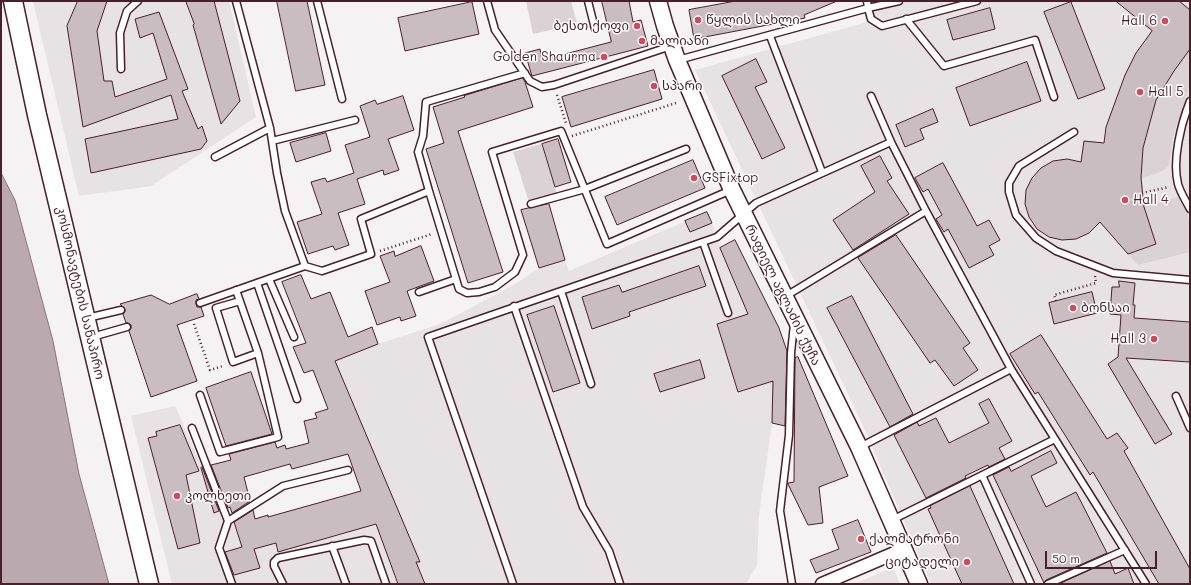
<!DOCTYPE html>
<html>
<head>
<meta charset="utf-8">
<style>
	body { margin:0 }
	#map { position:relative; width:1191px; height:585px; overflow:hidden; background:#f4f2f2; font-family:Mali,sans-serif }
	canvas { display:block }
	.frame { position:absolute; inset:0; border:2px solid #4a1f2b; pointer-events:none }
	.scale { position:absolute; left:1045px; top:551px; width:112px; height:18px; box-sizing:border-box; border:2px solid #4a1f2b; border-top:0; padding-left:5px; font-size:12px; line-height:14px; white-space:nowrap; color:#4a1f2b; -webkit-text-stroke:3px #fff; paint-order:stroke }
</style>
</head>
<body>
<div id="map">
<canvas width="1191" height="585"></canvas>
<div class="frame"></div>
<div class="scale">50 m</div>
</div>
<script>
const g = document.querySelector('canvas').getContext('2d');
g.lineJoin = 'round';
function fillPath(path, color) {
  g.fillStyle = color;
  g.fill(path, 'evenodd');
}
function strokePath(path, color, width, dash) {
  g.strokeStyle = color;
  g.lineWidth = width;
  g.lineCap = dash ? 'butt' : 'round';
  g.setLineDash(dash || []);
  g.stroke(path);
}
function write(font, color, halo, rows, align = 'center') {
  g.font = font + ' Mali,"Noto Sans Georgian",sans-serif';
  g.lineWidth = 3;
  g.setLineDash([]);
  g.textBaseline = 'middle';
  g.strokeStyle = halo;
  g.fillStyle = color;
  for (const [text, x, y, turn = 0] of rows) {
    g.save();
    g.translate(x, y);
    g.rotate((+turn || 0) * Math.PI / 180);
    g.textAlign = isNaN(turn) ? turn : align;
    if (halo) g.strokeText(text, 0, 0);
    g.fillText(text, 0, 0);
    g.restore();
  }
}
const built = new Path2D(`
	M33 1H229L256 117 151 186 79 196Z
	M862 1H1190V584H931L864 428 695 70 867 22Z
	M707 212 716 233 720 247 735 240 779 328 787 351V372L785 426 772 423 759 515 757 565 746 584H172L131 416 175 406 202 467 226 527 268 515 269 517 366 489 335 361 378 344 440 324 512 286 539 268 565 260 569 271Z
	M893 567 900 584H855Z`);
const green = new Path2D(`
	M526 1H571L577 24 533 34Z
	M1190 49V84L1173 136 1169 166 1162 171 1141 179 1143 148 1156 100 1174 71Z
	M541 144 557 194 529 202 513 152Z
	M1178 197C1191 206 1190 236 1190 252L1138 265 1128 254 1156 244 1144 207Z`);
const water = new Path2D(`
	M1 173 15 200 53 341 79 474 109 584H1Z`);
const building = new Path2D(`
	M78 1H107L97 31 104 81H112L115 97 167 79 153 33 140 38 135 19 159 12 188 89 182 91 198 129 202 126 207 141 201 149 91 173 85 139 178 119 171 95 83 127 67 26Z
	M186 1H214L240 101 221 124 193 25 194 24Z
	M277 1H307L325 85 296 91Z
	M602 1H629L633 22 641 20 648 46 532 76 525 53 540 49 542 60 611 42Z
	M736 1H837L804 15 805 18 694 39 689 10Z
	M1116 1H1179L1190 10V49L1174 71 1156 100 1143 148 1141 178 1144 207 1156 244 1128 254 1100 222 1089 233 1076 239 1062 240 1049 237 1037 229 1029 217 1025 204 1026 190 1032 178 1041 168 1053 161 1067 159 1081 162 1084 141 1104 143 1106 127 1125 75 1136 53 1152 31Z
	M472 2 479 34 405 51 398 18Z
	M1071 2 1105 89 1078 99 1044 12Z
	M990 8 995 29 953 40 947 20Z
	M756 59 767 82 755 87 785 148 762 159 722 76Z
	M1027 62 1041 101 970 126 956 88Z
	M654 70 662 99 571 127 562 97Z
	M523 78 525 82 533 107 458 131 503 272 468 283 426 149 444 143 433 107 465 97 464 96Z
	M403 96 414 130 388 139 399 170 384 175 383 170 357 179 365 204 338 213 349 245 335 250 333 246 308 254 297 222 322 214 311 182 325 178 327 182 354 173 345 145 370 137 360 106 375 100 377 104Z
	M933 109 938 122 920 129 924 139 905 147 896 125Z
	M326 133 331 151 296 162 290 143Z
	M558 139 571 182 555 187 542 144Z
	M880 156 892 178 887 181 909 214 853 250 833 220 875 192 861 166Z
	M693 160 705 188 617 225 605 197Z
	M943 163 977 226 989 220 1000 240 989 246 994 255 969 268 948 229 944 232 936 219 942 215 928 189 923 192 915 178Z
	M549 204 565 260 539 268 521 210Z
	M707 212 712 223 690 232 685 221Z
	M896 235 970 343 963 348 978 370 954 386 935 360 930 363 858 258Z
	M735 240 779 328 787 351 785 426 772 423 773 381 738 392 717 324 748 314 720 248Z
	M421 246 434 281 407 291 416 316 401 321 400 317 377 325 365 291 390 282 380 256 394 251 395 256Z
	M699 266 706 286 629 312 630 316 592 329 582 297 619 285 622 292Z
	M301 275 311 299 330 292 348 337 372 327 378 344 335 361 420 562H416L425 584H398L376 524 278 552 276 543 254 549 260 568 234 575 225 552 242 547 234 522 253 510 255 519 268 515V517L361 491 348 454 292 469 290 464 244 477 250 501 232 513 230 507 228 508 211 465 231 460 229 454 275 442 277 448 285 445 286 449 309 443 304 421 317 418 315 413 328 409 313 370 304 373 293 347 306 343 282 282Z
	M1119 281 1135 283 1133 305H1135L1134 318 1190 322V362L1126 358 1172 434 1155 444 1108 364 1118 357 1121 315 1110 314 1112 287H1119Z
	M1092 292 1097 313 1054 324 1049 303Z
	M197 294 199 299 196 300V304L197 307H201L204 316 177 325 197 381 151 397 129 331 131 328V325L128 323H126L123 314 125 312V309L120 304 151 295 169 304Z
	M852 296 913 414 890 427 827 308Z
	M554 306 580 383 553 392 527 315Z
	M1041 335 1107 439 1117 433 1128 448 1124 451 1190 569V584H1159L1093 472 1090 475 1038 392 1035 394 1010 354Z
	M798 357 848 476 819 487 823 523 808 525 788 484V483L794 482 795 358Z
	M700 360 705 378 660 392 654 374Z
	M251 372 272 434 226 446 206 388Z
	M989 399 1012 441 999 448 1005 459 989 467 988 465 965 476 966 478 926 498 894 435 917 422 919 426 936 418 949 443 989 423 979 404Z
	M180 425 199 471 186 475 200 543 178 549 148 438 157 436 156 432Z
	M1051 451 1057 463 1031 476 1046 507 1076 492 1107 553 1046 580 1044 583 993 475 1009 467 1011 471Z
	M202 467 219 511 214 513 201 468Z
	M970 486 1014 584H962L928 509 931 508 930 506Z
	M858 520 871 552 816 573 810 560 839 549 832 530Z
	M1110 561 1115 574 1128 568 1134 584H1059Z`);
const path = new Path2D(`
	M557 95 566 123
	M572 136 676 103
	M1142 193 1169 187
	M380 251 432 234
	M1056 301 1054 295 1096 283 1095 276
	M194 324 210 370 223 366`);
const lane = new Path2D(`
	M317 1 342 99
	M487 1 495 30 530 81 542 87 554 85 671 46
	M588 1 595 29
	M867 1 868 8 899 1
	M906 19 944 66 1035 40 1054 97
	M770 36 822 172
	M678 60 868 8 871 19 882 26 977 1
	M121 69 120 33 127 11 138 1
	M871 96 891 142 926 211 1011 369 1146 584
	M1190 101C1181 124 1172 160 1178 184 1180 192 1186 201 1190 209
	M1074 132 1019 166 1009 183V192L1016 215 1036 238 1056 251 1113 273 1190 280
	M272 141 355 120
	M215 157 270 128
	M429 191 459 289 467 293 479 292 495 287 515 272 523 255 492 152 561 131 607 244 731 190
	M531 204 585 189 686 149
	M703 242 728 313
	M305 266 322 271 371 254 361 219 429 191 418 152 423 136 426 102 525 73
	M269 279 294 337
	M257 283 297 399
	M561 291 591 384
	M419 292 456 279
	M786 296 926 211
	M240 301 216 308 233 362 258 353
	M200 303 305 266 285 211 277 173 270 128 236 1
	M514 306 583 507 609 551 620 584
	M87 318 121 310
	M92 337 127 327
	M200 395 220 452 278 437 258 353 236 290
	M1176 396 1190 428
	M192 428 228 521 219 548 232 584
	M860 447 1011 369
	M982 475 1031 584
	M892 520 1055 439
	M228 521 283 486 348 470
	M332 546 346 584
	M283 584 274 566V562L278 558 364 540 371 541 386 584
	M513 584 428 337 717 237 756 203 891 142
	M792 584 780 511 789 435 791 353 794 324
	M1048 584 1125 550`);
const street = new Path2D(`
	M822 584 904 549`);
const secondary = new Path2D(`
	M658 1 665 26 677 60 732 190 859 447 919 584`);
const primary = new Path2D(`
	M13 1 37 115 149 584`);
const markers = [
	[698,20,4,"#d1495b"],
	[1165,21,4,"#d1495b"],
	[637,26,4,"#d1495b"],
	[642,41,4,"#d1495b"],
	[604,57,4,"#d1495b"],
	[654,86,4,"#d1495b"],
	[1140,92,4,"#d1495b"],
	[694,178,4,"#d1495b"],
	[1125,200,4,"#d1495b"],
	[1073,308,4,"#d1495b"],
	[1154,339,4,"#d1495b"],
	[177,496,4,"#d1495b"],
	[861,539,4,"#d1495b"],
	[967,562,4,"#d1495b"]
];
const poiNames = [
	["წყლის სახლი",706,20],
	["Hall 6",1157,21,"right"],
	["ბესთ ქოფი",629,26,"right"],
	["მალიანი",650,41],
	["Golden Shaurma",596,57,"right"],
	["სპარი",662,86],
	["Hall 5",1148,92],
	["GSFixtop",702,178],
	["Hall 4",1133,200],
	["ბონსაი",1081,308],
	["Hall 3",1146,339,"right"],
	["კოლხეთი",185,496],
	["ქალმატრონი",869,539],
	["ციტადელი",959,562,"right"]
];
const streetNames = [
	["კოსმონავტების სანაპირო",80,293,77],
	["რაფიელ აგლაძის ქუჩა",783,295,64]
];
fillPath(built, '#e7e2e3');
fillPath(green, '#dbd2d5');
fillPath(water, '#baa9ae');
strokePath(water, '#8d727a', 1);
fillPath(building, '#cabdc1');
strokePath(building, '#4a1f2b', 1);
strokePath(lane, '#4a1f2b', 9);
strokePath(street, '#4a1f2b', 15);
strokePath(secondary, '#4a1f2b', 19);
strokePath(primary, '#4a1f2b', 21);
strokePath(path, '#4a1f2b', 2.5, [1, 3]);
strokePath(lane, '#fff', 6);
strokePath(street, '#fff', 12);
strokePath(secondary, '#fff', 16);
strokePath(primary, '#fff', 18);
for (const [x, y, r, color] of markers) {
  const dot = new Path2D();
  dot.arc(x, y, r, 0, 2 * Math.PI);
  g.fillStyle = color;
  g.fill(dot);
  strokePath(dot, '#fff', 1.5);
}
write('13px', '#4a1f2b', '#fff', poiNames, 'left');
write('13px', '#4a1f2b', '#fff', streetNames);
</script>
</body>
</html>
